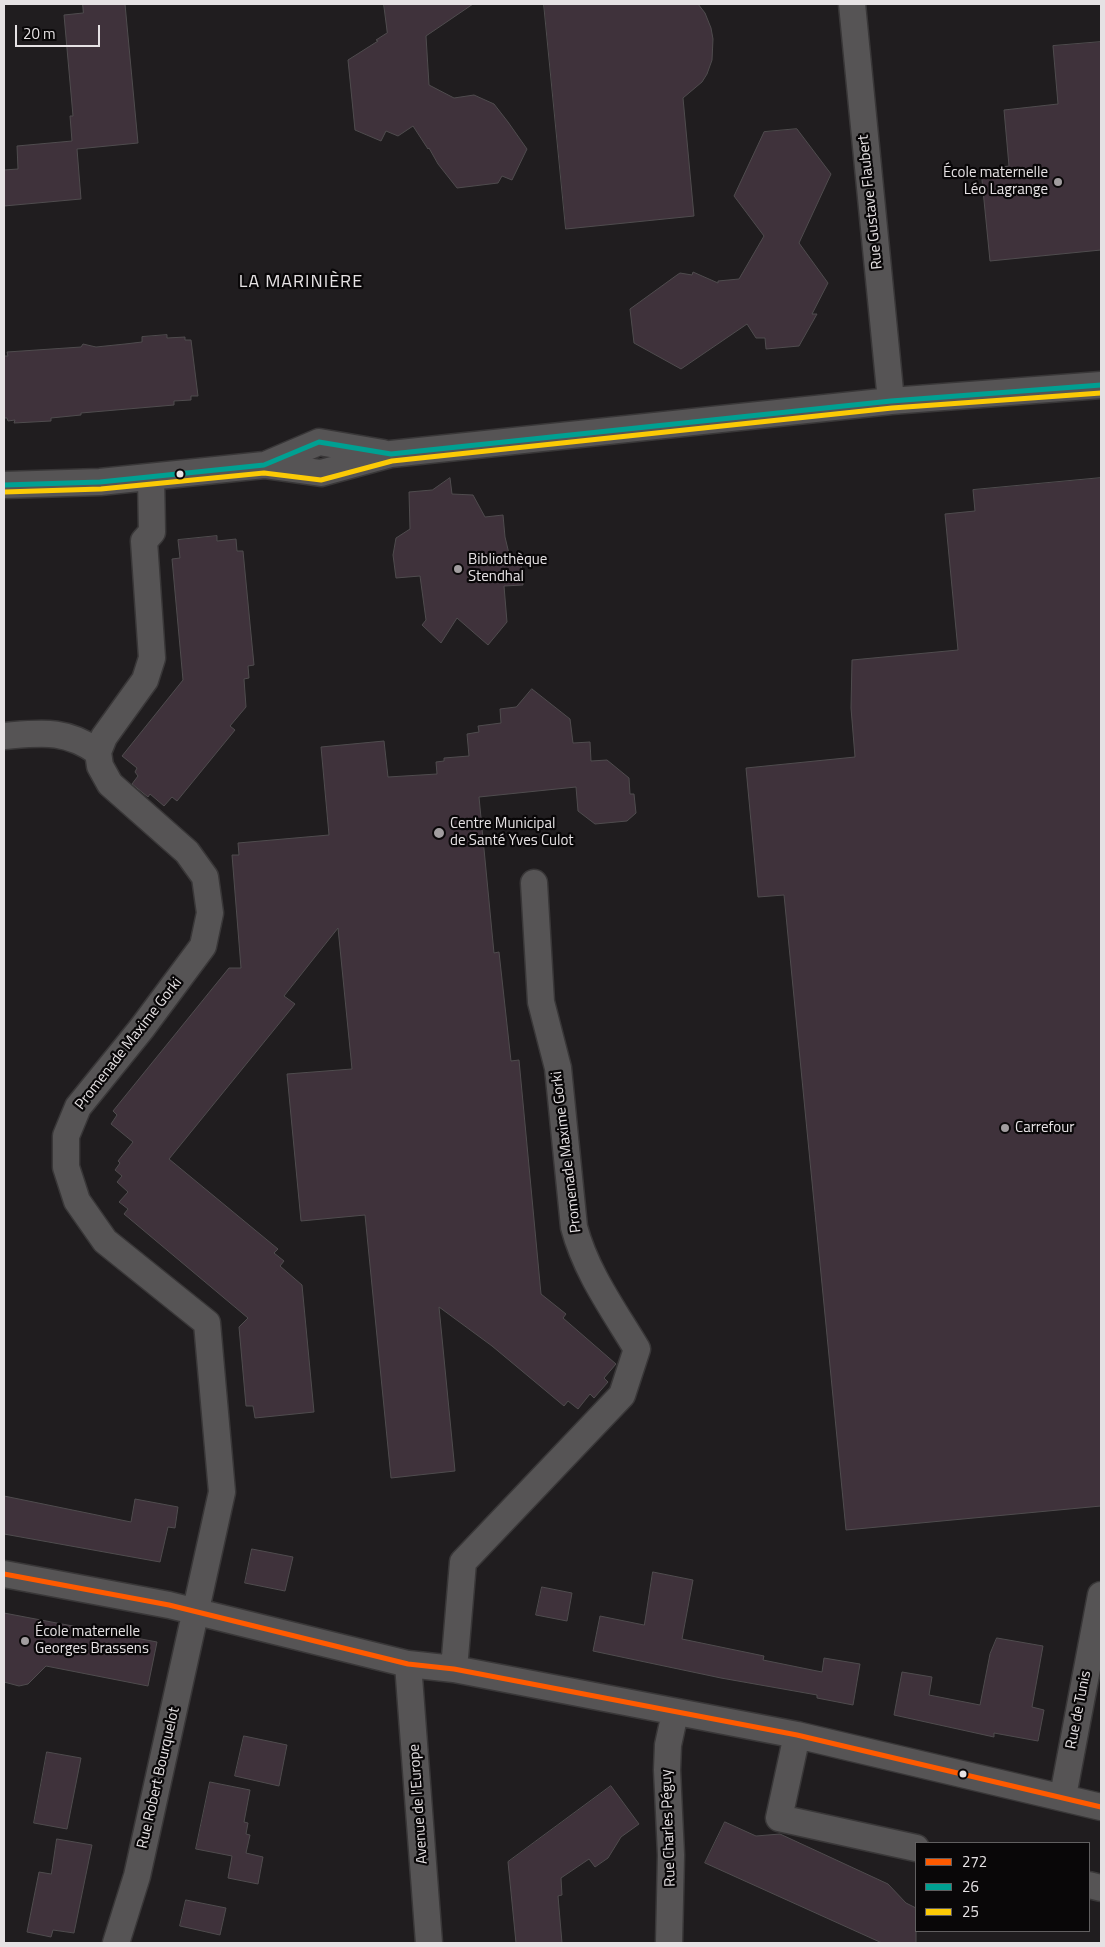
<!DOCTYPE html>
<html>
<head>
<meta charset="utf-8">
<style>
	body { margin:0 }
	#map { position:relative; width:1105px; height:1947px; overflow:hidden; background:#201d1f; font-family:"Titillium Web",sans-serif }
	canvas { display:block }
	.frame { position:absolute; inset:0; border:5px solid #e6e2e4; pointer-events:none }
	.legend { position:absolute; left:915px; top:1842px; width:175px; height:90px; box-sizing:border-box; background:#090708; border:1px solid #615f60; margin:0; padding:6px 9px; list-style:none; font-size:15px; color:#e6e2e4 }
	.legend li { display:flex; align-items:center; gap:10px; height:25px }
	.legend b { width:25px; border:1px solid #615f60 }
	.scale { position:absolute; left:15px; top:25px; width:85px; height:22px; box-sizing:border-box; border:2px solid #e6e2e4; border-top:0; padding-left:6px; font-size:15px; line-height:18px; white-space:nowrap; color:#e6e2e4; -webkit-text-stroke:4px #090708; paint-order:stroke }
</style>
</head>
<body>
<div id="map">
<canvas width="1105" height="1947"></canvas>
<div class="frame"></div>
<ul class="legend">
<li><b style="height:6px;background:#ff5a00"></b>272</li>
<li><b style="height:6px;background:#00a092"></b>26</li>
<li><b style="height:6px;background:#fcca06"></b>25</li>
</ul>
<div class="scale">20 m</div>
</div>
<script>
const g = document.querySelector('canvas').getContext('2d');
g.lineJoin = 'round';
function fillPath(path, color) {
  g.fillStyle = color;
  g.fill(path, 'evenodd');
}
function strokePath(path, color, width, dash) {
  g.strokeStyle = color;
  g.lineWidth = width;
  g.lineCap = dash ? 'butt' : 'round';
  g.setLineDash(dash || []);
  g.stroke(path);
}
function write(font, color, halo, rows, align = 'center') {
  g.font = font + ' "Titillium Web",sans-serif';
  g.lineWidth = 4.5;
  g.setLineDash([]);
  g.textBaseline = 'middle';
  g.strokeStyle = halo;
  g.fillStyle = color;
  for (const [text, x, y, turn = 0] of rows) {
    g.save();
    g.translate(x, y);
    g.rotate((+turn || 0) * Math.PI / 180);
    g.textAlign = isNaN(turn) ? turn : align;
    if (halo) g.strokeText(text, 0, 0);
    g.fillText(text, 0, 0);
    g.restore();
  }
}
const building = new Path2D(`
	M83 4H125L138 143 77 149 81 199 4 206V170L18 169 17 146 72 141 70 116H73L64 15 83 13Z
	M384 4H473L426 36 429 85 454 98 474 95 494 104 508 122 527 149 512 180 502 176 498 183 457 188 438 164 429 148 428 149 413 126 398 136 386 131 381 141 355 130 348 60 378 41 376 40 387 33Z
	M544 4H698L705 13 711 28 713 39 712 60 707 74 702 82 683 98 694 216 566 229Z
	M1101 42V250L990 261 981 170 1009 166 1004 110 1058 104 1053 46Z
	M797 129 831 174 799 243 828 283 812 314H817L799 346 766 349 765 338H756L747 324 681 369 634 343 630 309 677 275 680 273 692 275 693 272 718 283V281L739 279 764 236 734 196 764 132Z
	M167 335V338L185 337V340H191L198 396H191V400L174 401V405L81 413V415L51 418V421L14 423 15 420 8 421 7 418H4V356H8L7 352 81 347 83 344 96 347 125 344 142 342V337Z
	M450 478 452 494 473 495 485 517 503 515 505 537 511 562 521 561 523 585 504 586 507 622 488 645 457 618 441 643 422 625 426 620 420 576 396 578 393 555 396 538 410 529 409 492 432 490Z
	M1101 478V1506L846 1530 784 895 758 897 746 768 855 757 851 708 852 660 958 650 945 514 975 511 973 490Z
	M217 536V541L236 539 237 551H243L254 665 248 666 249 678 244 679 246 707 230 726 235 730 177 801 172 797 164 806 150 794 148 797 132 784 138 776 135 772 137 768 122 756 183 680 172 559 180 558 178 540Z
	M532 689 570 719 573 743 590 742 591 761 607 760 629 778 630 794H634L636 813 627 821 595 824 578 811 576 787 479 797 494 953 499 952 511 1061 519 1060 541 1294 566 1314 563 1318 616 1364 604 1378 608 1382 594 1398 590 1394 578 1409 568 1401 564 1406 492 1346 439 1307 455 1471 391 1478 365 1215 301 1221 287 1074 352 1069 338 928 284 996 295 1004 169 1159 278 1249 274 1253 284 1261 280 1266 302 1285 314 1412 255 1418 253 1406H246L239 1327 248 1318 124 1214 128 1209 119 1202 128 1192 117 1182 122 1176 115 1170 120 1163 118 1161 133 1142 111 1124 117 1115 113 1111 229 968H241L232 855H239L238 843 329 835 321 747 384 741 388 777 437 774 436 762 444 761V758L469 756 467 734 479 732 478 726 501 723 500 709 516 707Z
	M4 1496 131 1522 135 1499 178 1507 175 1528 168 1527 160 1562 4 1534Z
	M252 1549 293 1557 285 1591 245 1583Z
	M653 1572 693 1580 682 1639 764 1656 763 1660 822 1672 824 1658 860 1664 853 1705 817 1698V1695L721 1678 593 1651 600 1616 644 1625Z
	M542 1587 572 1593 567 1621 536 1615Z
	M4 1613 157 1642 148 1686 46 1666 28 1684 19 1686 4 1682Z
	M997 1638 1043 1646 1032 1707 1044 1710 1038 1741 994 1733V1737L894 1715 902 1672 932 1677 929 1695 980 1705 990 1654Z
	M244 1736 287 1745 279 1786 235 1776Z
	M47 1752 81 1758 67 1829 34 1823Z
	M210 1782 250 1790 244 1822 248 1823 246 1834 250 1835 246 1853 263 1857 258 1884 228 1878 232 1856 196 1849Z
	M611 1786 639 1824 621 1837 608 1858 595 1867 589 1859 561 1878 562 1895 558 1896 562 1943H516L508 1862Z
	M725 1822 756 1836 780 1834 888 1884 906 1903 916 1908V1943H882L705 1863Z
	M57 1839 92 1845 74 1933 53 1930 51 1937 27 1932 39 1872 51 1874Z
	M186 1900 226 1908 220 1935 180 1926Z`);
const street = new Path2D(`
	M852 4 891 401
	M265 465 319 442 383 453
	M4 485 100 482 264 465 321 473 391 454 891 401 1101 385
	M4 736C42 733 65 729 98 752
	M4 1574 169 1605 408 1664 454 1669 797 1735 1101 1807
	M408 1664 429 1943
	M454 1669 463 1562 622 1395 637 1349C613 1309 586 1272 574 1227L558 1068 541 1002 534 883
	M797 1735 779 1818 916 1848
	M1063 1796 1101 1595
	M1089 1885 1101 1888
	M116 1943 137 1876 222 1492 207 1323 105 1241 77 1201 66 1167V1136L78 1107 142 1028 203 946 210 913 205 877 187 852 110 784 100 766 98 752 104 737 145 680 152 658 144 541 152 532 151 477
	M669 1943 671 1855 667 1770 668 1745 675 1713`);
const bus1 = new Path2D(`
	M4 1574 169 1605 408 1664 454 1669 797 1735 1101 1807`);
const bus2 = new Path2D(`
	M4 485 100 482 264 465 319 442 391 454 891 401 1101 385`);
const bus3 = new Path2D(`
	M4 492 101 489 264 473 321 480 392 461 892 408 1101 393`);
const markers = [
	[1058,182,5,"#a19d9f"],
	[180,474,4.5,"#e6e2e4"],
	[458,569,5,"#a19d9f"],
	[439,833,6,"#a19d9f"],
	[1005,1128,5,"#a19d9f"],
	[25,1641,5,"#a19d9f"],
	[963,1774,4.5,"#e6e2e4"]
];
const poiNames = [
	["École maternelle",1048,173,"right"],
	["Léo Lagrange",1048,190,"right"],
	["Bibliothèque",468,560],
	["Stendhal",468,577],
	["Centre Municipal",450,824],
	["de Santé Yves Culot",450,841],
	["Carrefour",1015,1128],
	["École maternelle",35,1632],
	["Georges Brassens",35,1649]
];
const streetNames = [
	["Rue Gustave Flaubert",871,202,-96],
	["Promenade Maxime Gorki",129,1044,-52],
	["Promenade Maxime Gorki",567,1152,-97],
	["Rue de Tunis",1079,1710,-79],
	["Rue Robert Bourquelot",159,1778,-77],
	["Avenue de l'Europe",419,1804,-94],
	["Rue Charles Péguy",669,1828,-92]
];
const quarterNames = [
	["LA MARINIÈRE",301,283]
];
fillPath(building, '#3f323b');
strokePath(building, '#4f4c4e', 1);
strokePath(street, '#393738', 29);
strokePath(street, '#565455', 26);
strokePath(bus1, '#ff5a00', 5);
strokePath(bus2, '#00a092', 5);
strokePath(bus3, '#fcca06', 5);
for (const [x, y, r, color] of markers) {
  const dot = new Path2D();
  dot.arc(x, y, r, 0, 2 * Math.PI);
  g.fillStyle = color;
  g.fill(dot);
  strokePath(dot, '#090708', 2);
}
write('15px', '#e6e2e4', '#090708', poiNames, 'left');
write('15px', '#e6e2e4', '#090708', streetNames);
g.letterSpacing = '1px';
write('18px', '#e6e2e4', '#090708', quarterNames);
g.letterSpacing = '0px';
</script>
</body>
</html>
